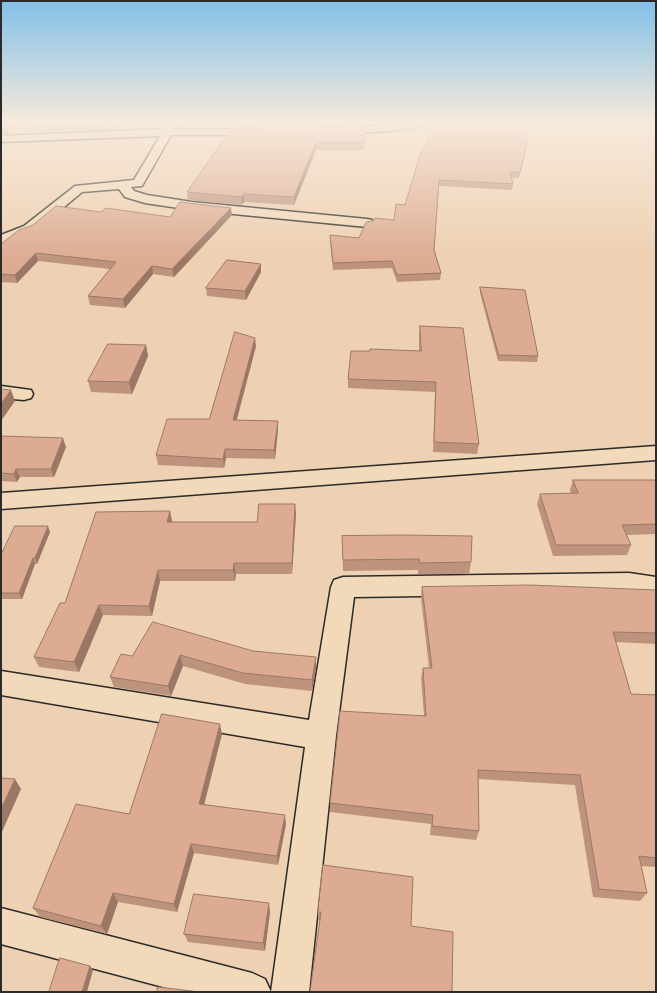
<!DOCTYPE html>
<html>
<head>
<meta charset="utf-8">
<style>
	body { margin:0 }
	#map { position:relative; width:657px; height:993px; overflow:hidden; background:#eed0b2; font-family:Pangolin,sans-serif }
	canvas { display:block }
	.frame { position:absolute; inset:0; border:2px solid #2b2b2b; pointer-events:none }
</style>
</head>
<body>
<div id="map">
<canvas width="657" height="993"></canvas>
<div class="frame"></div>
</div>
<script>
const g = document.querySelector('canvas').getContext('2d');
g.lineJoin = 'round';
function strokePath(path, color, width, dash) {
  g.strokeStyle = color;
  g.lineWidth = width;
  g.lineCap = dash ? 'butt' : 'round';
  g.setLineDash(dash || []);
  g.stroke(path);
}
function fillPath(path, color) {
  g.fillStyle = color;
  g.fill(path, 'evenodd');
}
const street = new Path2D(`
	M169 121H177L178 123 174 129H260L265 132 260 135H171L142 186 131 187 134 191 147 195 192 202 367 219 372 220 374 223 372 226 367 227 192 210 145 203 125 197 119 189 82 192 34 232 1 244V235L24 226 75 186 134 180 160 136 1 142V136L164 129Z
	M411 121H428C419 132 351 133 334 134L329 131 334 128 378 126Z
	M1 386 31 390 33 394 31 398 24 400 1 398Z
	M629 573 656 577V597L629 593 354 597 336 736 309 992H271L305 747 1 695V671L309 720 331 587 334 580 343 577Z
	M1 908 252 973 265 979 271 992H182L1 944Z`);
const secondary = new Path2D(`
	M656 446V460L1 509V493Z`);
const wall = new Path2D(`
	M1 121H126L118 129 80 131 11 130 7 134 1 135Z
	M243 121H365V124L325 126 243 127Z
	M636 121H656V129L639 128Z
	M365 126 364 150H316L294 205 244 202 242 205 188 200 187 192 230 131Z
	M493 132 528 141 519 178H512L513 184 512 190 439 186 434 250 441 273 440 280 397 282 392 268 333 270 330 242V235L359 238 394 220 405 205Z
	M101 212 170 217 232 215 174 277 153 274 125 308 90 305 88 296 110 269 38 261 17 283 1 282V244Z
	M261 264V272L246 300 207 296 206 288Z
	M480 287 538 356 537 362 498 361 480 293Z
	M420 326 479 444 477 454 433 452 435 392 348 388V379L370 351H419V335Z
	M146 345 148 356 132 394 91 392 88 381Z
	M256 346 237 420 278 430 275 459 226 458 224 468 158 465 156 455 209 419Z
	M1 436 66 447 54 477H20L17 482 1 481Z
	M573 480H656V534L627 535 631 545 627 555 553 556 537 504 540 494 571 493 570 490Z
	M170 511 172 522H257L296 514 292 574H236L235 581H160L152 616 103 615 79 672 39 667 34 657 65 603Z
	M50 532 37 564H35L22 599H1V555Z
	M342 536 471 562 469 574H418V570L343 571Z
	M422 587 656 590V644L616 642 631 694 656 695V867L641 866 647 893 640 901 593 897 575 785 478 779 479 831 476 840 430 835 431 824 330 812V803L424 715 421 678 423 668H429L421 598Z
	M253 651 316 668 312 691 245 684 183 666 171 696 114 687 110 677 132 656Z
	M222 734 204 804 286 824 278 865 194 853 177 912 118 902 107 934 40 917 33 908 129 814Z
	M413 877 320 920H318V912Z
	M270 912 265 951 188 942 184 934Z`);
const shadedWall = new Path2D(`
	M119 121H126L118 129 117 123Z
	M325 121H365V124L325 126Z
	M9 123 11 130 7 134 1 135V128Z
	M316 142V150L294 205V197Z
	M244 194V202L242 205 241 197Z
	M231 208 232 215 174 277 172 269Z
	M36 253 38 261 17 283 15 275Z
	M261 264V272L246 300 245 291Z
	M152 266 153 274 125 308 123 299Z
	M255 338 256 346 234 429 233 420Z
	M146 345 148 356 132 394 129 382Z
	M11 390 15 401 1 421V404Z
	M278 421V430L275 459 274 450Z
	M63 438 66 447 54 477 51 469Z
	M225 449 226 458 224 468 223 459Z
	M16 469 20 477 17 482 14 474Z
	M295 504 296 514 292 574V563Z
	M170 511 172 521 170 533 167 522Z
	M48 526 50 532 37 564 35 558Z
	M33 558 35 564 22 599 19 593Z
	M234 563 236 574 235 581 233 570Z
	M158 570 160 581 152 616 149 606Z
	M99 605 103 615 79 672 74 662Z
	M180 655 183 666 171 696 168 686Z
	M316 657V668L312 691V680Z
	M220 724 222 734 202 813 199 804Z
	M15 779 21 789 1 834V809Z
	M285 815 286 824 278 865 277 856Z
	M191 844 194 853 177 912 174 904Z
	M113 893 118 902 107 934 101 926Z
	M269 903 270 912 265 951 263 943Z
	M90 966 93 970 87 992H82Z`);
const building = new Path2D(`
	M1 121H119L117 123 79 125 9 123 5 128H1Z
	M439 121H494L493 132 529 135 520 172H510L513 184 439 180 434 250 441 273 397 275 392 261 333 263 330 235 359 238 366 222 373 221 375 218 394 220 396 204 405 205 420 155Z
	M641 121H656V122H641Z
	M365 126V142H316L294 197 244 194 241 197 187 192 230 131H236L237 129Z
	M180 202 231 208 172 269 152 266 123 299 88 296 116 262 36 253 15 275 1 274V244L19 230 33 225 56 206 101 212 106 208 170 217Z
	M227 260 261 264 245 291 206 288Z
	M480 287 525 290 538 356 499 355Z
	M420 326 463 328 479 444 434 442 436 382 348 379 351 351H370V349L421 351Z
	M235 332 255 338 233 420 278 421 274 450 225 449 223 459 156 455 167 419H209Z
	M108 344 146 345 129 382 88 381Z
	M1 389 11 390 1 404Z
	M1 436 63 438 51 469H16L14 474 1 473Z
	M573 480H656V524L622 525 631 545H556L540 494 578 493Z
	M259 504H295L292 563H234L233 570H158L149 606 99 605 74 662 34 657 60 603H65L96 512 170 511 167 522H257Z
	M15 526H48L35 558H33L19 593H1V555Z
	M402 535 472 536 471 562 420 563 419 559 343 560 342 536Z
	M530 585 656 590V633L613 632 631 694 656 695V858L639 856 647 893 599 889 580 775 478 770 479 831 432 826 433 815 330 803 340 711 426 716 423 668H432L422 587Z
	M153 622 253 651 316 657 312 680 243 673 180 655 168 686 110 677 121 654 132 656Z
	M162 714 220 724 199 804 285 815 277 856 191 844 174 904 113 893 101 926 33 908 76 804 129 814Z
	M1 778 15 779 1 809Z
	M323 865 413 877 411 926 453 932 452 992H310L321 912H318Z
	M194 894 269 903 263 943 184 934Z
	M60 958 90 966 82 992H49Z
	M158 987 200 992H157Z`);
strokePath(street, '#2b2b2b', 3);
strokePath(secondary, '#2b2b2b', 3);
fillPath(street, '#f1d9b9');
fillPath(secondary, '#f1d9b9');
fillPath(wall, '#be937e');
fillPath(shadedWall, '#9b7866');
fillPath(building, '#ddab92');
strokePath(building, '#9b7866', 1);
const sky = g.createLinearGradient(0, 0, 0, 260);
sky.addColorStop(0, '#81c0e8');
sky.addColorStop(0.47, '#f7eadc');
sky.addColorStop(1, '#f7eadc00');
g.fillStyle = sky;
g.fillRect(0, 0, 657, 260);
</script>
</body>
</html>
